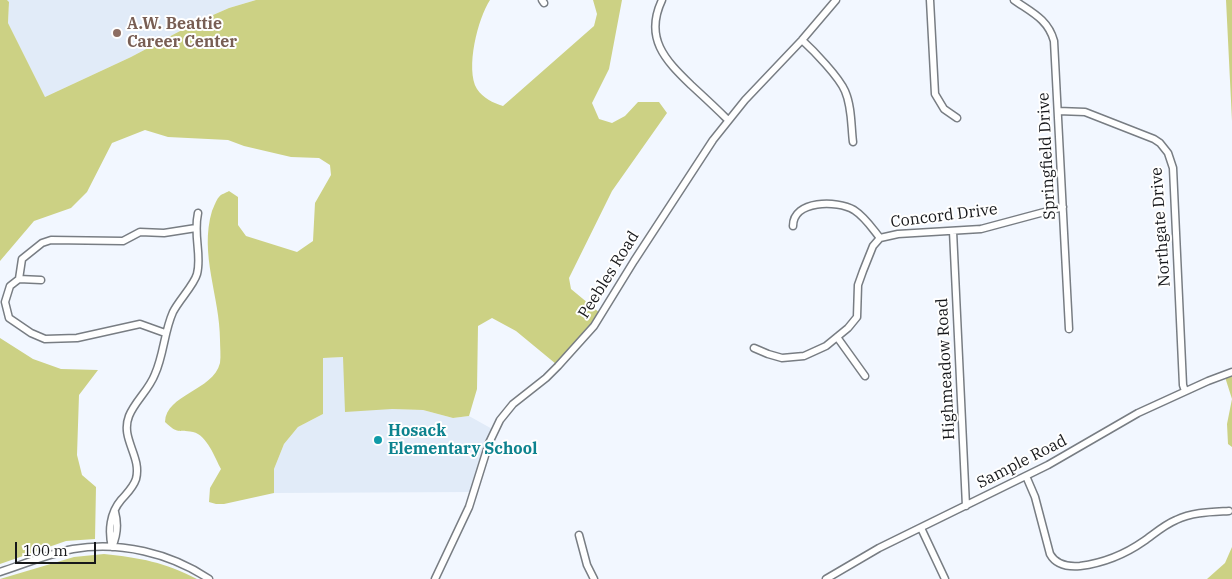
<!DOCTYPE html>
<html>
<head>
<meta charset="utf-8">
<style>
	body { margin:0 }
	#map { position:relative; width:1232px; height:579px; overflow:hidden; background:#f2f7ff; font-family:"IBM Plex Serif",serif }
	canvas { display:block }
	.scale { position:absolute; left:15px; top:542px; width:81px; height:22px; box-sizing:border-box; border:2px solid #16171a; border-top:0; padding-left:6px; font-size:15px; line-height:18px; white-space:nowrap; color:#16171a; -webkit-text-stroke:4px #fff; paint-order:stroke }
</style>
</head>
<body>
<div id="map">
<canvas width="1232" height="579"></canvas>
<div class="scale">100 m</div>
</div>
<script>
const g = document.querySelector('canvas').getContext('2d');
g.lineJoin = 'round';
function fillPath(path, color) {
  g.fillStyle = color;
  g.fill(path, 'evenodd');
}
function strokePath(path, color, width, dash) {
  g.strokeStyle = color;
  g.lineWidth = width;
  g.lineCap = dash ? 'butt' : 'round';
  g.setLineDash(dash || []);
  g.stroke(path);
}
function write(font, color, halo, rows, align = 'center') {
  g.font = font + ' "IBM Plex Serif",serif';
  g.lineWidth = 4;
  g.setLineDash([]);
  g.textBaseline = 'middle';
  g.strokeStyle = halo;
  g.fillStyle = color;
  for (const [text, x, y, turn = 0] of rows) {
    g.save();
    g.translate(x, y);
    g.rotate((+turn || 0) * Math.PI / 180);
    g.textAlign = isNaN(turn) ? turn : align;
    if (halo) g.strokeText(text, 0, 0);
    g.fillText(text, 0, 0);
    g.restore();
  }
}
const built = new Path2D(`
	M7 0H256L229 8 197 22 131 57 45 97 8 23 9 2Z
	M343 357 392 409 423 410 453 418 469 416 494 430 474 492 274 493V469L284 444 298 427 323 414V358Z`);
const green = new Path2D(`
	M0 0H7L9 2 8 23 45 97 131 57 197 22 229 8 256 0H490C478 18 465 69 477 89 483 98 493 103 503 106L594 26 597 14 593 0H622L609 69 592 103 599 119 612 123 625 116 638 102H659L667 113 612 191 569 278 571 289 600 313 556 364 516 331 492 318 478 326 477 389 469 416 453 418 423 410 392 409 345 412 343 357 323 358V414L298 427 284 444 274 469V493L224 504H216L209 502 210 488 221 469C215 458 207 435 193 432 177 429 179 435 165 422 166 394 213 391 220 363 221 356 220 347 220 340 220 297 199 254 212 211 214 207 216 200 219 197 221 194 226 193 229 191L238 197V225L246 236 297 252 313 241 315 203 331 175 330 165 319 158 291 157 244 146 228 140 168 137 145 130 112 143 87 192 71 208 34 221 0 261Z
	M1226 0H1232V121Z
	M0 338 33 359 61 369 98 370 79 395 77 455 82 475 96 487 95 539 66 541 0 564Z
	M1232 375V447L1228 444 1227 424 1232 399 1225 377Z
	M1232 547V579H1207L1225 563Z
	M104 554C141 558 164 562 197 579H0L74 557Z`);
const minor = new Path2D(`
	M542 0 544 3
	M662 0C644 38 665 60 691 85 703 96 716 108 728 120
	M930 0 935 94 944 109 957 118
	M1014 0C1031 12 1048 19 1054 41L1069 329
	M802 40C814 51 839 77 845 91 852 107 851 126 853 142
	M1058 111 1085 112 1154 139 1160 143 1168 153 1173 168 1183 385 1185 391
	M793 226C793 200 837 200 854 210 865 217 872 228 880 238
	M953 231 966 506
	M19 279 22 259 42 243 51 240 123 241 140 232 164 233 196 228
	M41 280 19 279 10 286 5 302 9 318 31 333 45 339 77 338 140 324 165 333
	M837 337 865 376
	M754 348 768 354 782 358 804 356 826 346 848 328 857 317 858 285 863 271 873 246 880 238 898 234 981 229 1063 207
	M1026 476 1035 497 1050 554C1056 565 1068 567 1080 566 1104 563 1124 555 1144 541 1154 534 1164 525 1176 520 1193 512 1211 512 1229 511
	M921 528 945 579
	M579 535 587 565 594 579
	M112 547C108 531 110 513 121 500 127 493 133 488 136 479 142 456 120 439 129 416 135 401 149 390 155 374 164 354 164 332 173 312 179 300 194 285 197 274 202 255 193 236 198 213
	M112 547C117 536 118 523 115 512
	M0 572C24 564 48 554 73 549 120 541 170 553 209 579
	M435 579 469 507 489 443 500 420 513 404 546 378 558 366 594 326 634 261 713 140 745 100 802 40 836 0
	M826 579 879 548 1048 465 1138 413 1208 381 1232 372`);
const markers = [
	[117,33,5,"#8d6e63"],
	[378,440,5,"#0f9aa8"]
];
const educationNames = [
	["A.W. Beattie",127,24],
	["Career Center",127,42]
];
const streetNames = [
	["Springfield Drive",1047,156,-93],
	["Concord Drive",944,216,-7],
	["Northgate Drive",1161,227,-94],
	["Peebles Road",609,275,-58],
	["Highmeadow Road",946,369,-93],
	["Sample Road",1022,462,-27]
];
const cultureNames = [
	["Hosack",388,431],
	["Elementary School",388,449]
];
fillPath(built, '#e1ebf8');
fillPath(green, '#ccd184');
strokePath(minor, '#787d83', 9);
strokePath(minor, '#fff', 6);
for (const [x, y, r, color] of markers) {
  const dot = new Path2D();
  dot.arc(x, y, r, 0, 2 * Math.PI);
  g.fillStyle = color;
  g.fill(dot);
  strokePath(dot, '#fff', 2);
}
write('bold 16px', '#785e54', '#fff', educationNames, 'left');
write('16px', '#16171a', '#fff', streetNames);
write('bold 16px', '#0d838f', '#fff', cultureNames, 'left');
</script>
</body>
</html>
